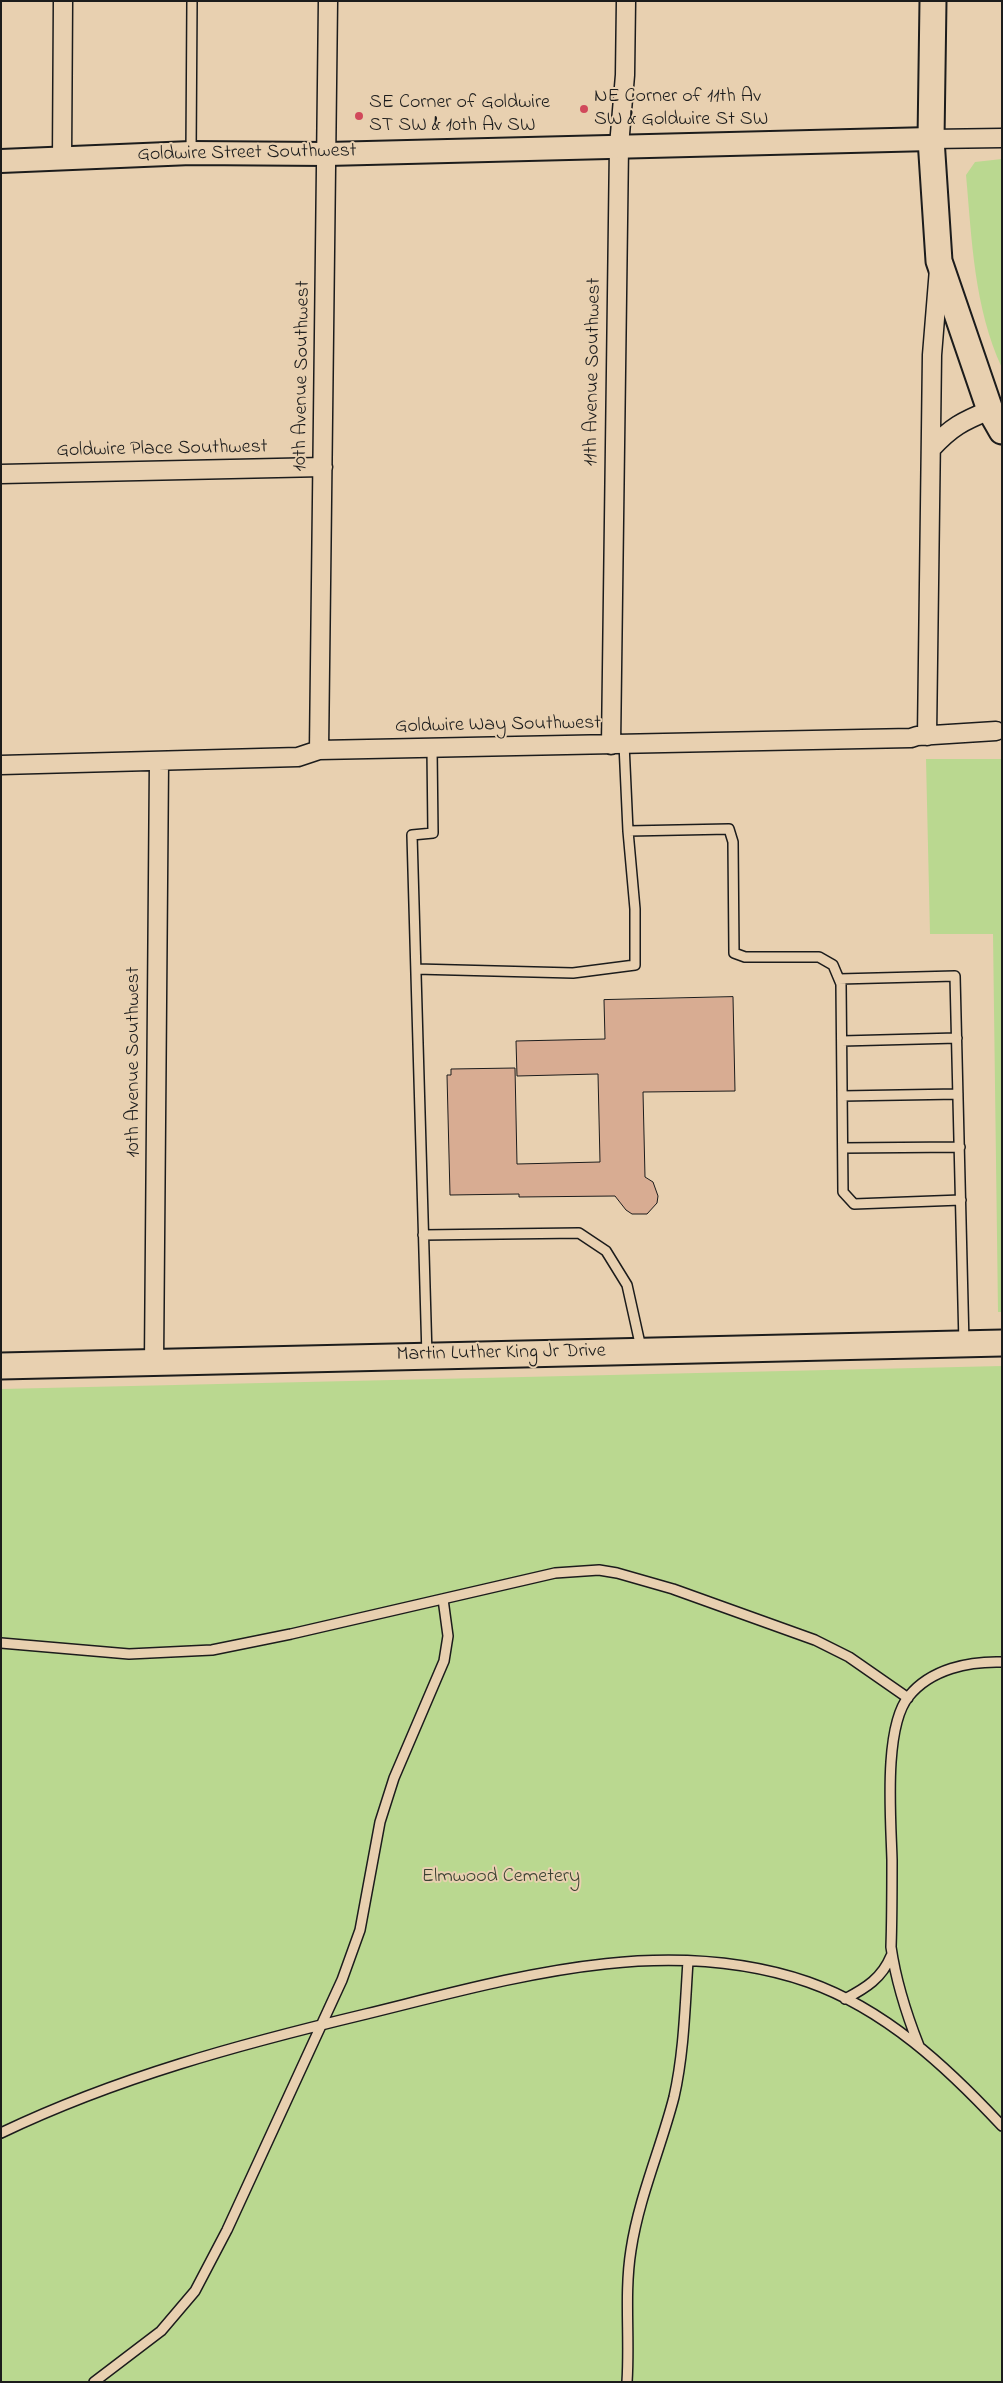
<!DOCTYPE html>
<html>
<head>
<meta charset="utf-8">
<style>
	body { margin:0 }
	#map { position:relative; width:1003px; height:2383px; overflow:hidden; background:#e8d0b0; font-family:"Indie Flower",sans-serif }
	canvas { display:block }
	.frame { position:absolute; inset:0; border:2px solid #1c1c1c; pointer-events:none }
</style>
</head>
<body>
<div id="map">
<canvas width="1003" height="2383"></canvas>
<div class="frame"></div>
</div>
<script>
const g = document.querySelector('canvas').getContext('2d');
g.lineJoin = 'round';
function fillPath(path, color) {
  g.fillStyle = color;
  g.fill(path, 'evenodd');
}
function strokePath(path, color, width, dash) {
  g.strokeStyle = color;
  g.lineWidth = width;
  g.lineCap = dash ? 'butt' : 'round';
  g.setLineDash(dash || []);
  g.stroke(path);
}
function write(font, color, halo, rows, align = 'center') {
  g.font = font + ' "Indie Flower",sans-serif';
  g.lineWidth = 4;
  g.setLineDash([]);
  g.textBaseline = 'middle';
  g.strokeStyle = halo;
  g.fillStyle = color;
  for (const [text, x, y, turn = 0] of rows) {
    g.save();
    g.translate(x, y);
    g.rotate((+turn || 0) * Math.PI / 180);
    g.textAlign = isNaN(turn) ? turn : align;
    if (halo) g.strokeText(text, 0, 0);
    g.fillText(text, 0, 0);
    g.restore();
  }
}
const green = new Path2D(`
	M1002 159V368C974 307 972 241 966 175L975 162Z
	M926 759H1002V1312H998L993 934H930Z
	M1002 1366V2382H1V1389Z`);
const building = new Path2D(`
	M733 997 735 1091 643 1092 645 1177 653 1182 658 1196 657 1203 647 1214H632L626 1210 615 1196 519 1197V1194L450 1195 447 1075H451V1069L515 1068 517 1164 600 1162 598 1074 517 1076 516 1041 605 1039 604 1000Z`);
const service = new Path2D(`
	M191 153 192 1
	M624 744 628 831 729 829 733 842 734 953 745 957H819L833 965 841 984 843 1192 854 1204 961 1200
	M416 969 573 973 635 965V909L628 831
	M839 979 955 976 964 1344
	M842 1041 957 1038
	M842 1096 958 1094
	M843 1148 960 1147
	M423 1235 579 1233 606 1251 627 1285 641 1348
	M427 1356 412 835 433 833 432 749
	M1 1643 129 1654 212 1650 291 1634 555 1573 599 1570 617 1573 673 1589 815 1640 849 1657 908 1698
	M845 1999C866 1988 882 1978 891 1956
	M919 2046C906 2013 896 1982 891 1947 892 1918 892 1889 892 1860 891 1820 883 1727 909 1696 931 1669 969 1661 1002 1662
	M1 2133C118 2077 241 2044 366 2014 509 1979 662 1932 808 1982 885 2009 947 2067 1002 2126
	M94 2382 161 2331 195 2291 227 2230 342 1980 360 1930 380 1822 394 1778 444 1661 448 1636 443 1599
	M627 2382C630 2337 624 2294 631 2250 639 2197 661 2148 674 2097 684 2053 685 2006 688 1961`);
const minor = new Path2D(`
	M931 139 1002 138
	M62 160 63 1
	M931 449C951 427 963 421 990 410
	M1 474 323 467
	M927 736 932 355 939 269
	M611 745 619 146 625 75 626 1
	M319 750 328 1
	M1 765 298 757 319 750 911 738 917 736 996 731
	M154 1362 159 762`);
const tertiary = new Path2D(`
	M1 161 191 153 327 154 931 139`);
const secondary = new Path2D(`
	M933 1 931 139 939 261 990 410 1002 431
	M1 1366 1002 1343`);
const markers = [
	[584,109,5,"#d1495b"],
	[359,116,5,"#d1495b"]
];
const poiNames = [
	["NE Corner of 11th Av",594,98],
	["SW & Goldwire St SW",594,121],
	["SE Corner of Goldwire",369,104],
	["ST SW & 10th Av SW",369,127]
];
const streetNames = [
	["Goldwire Street Southwest",247,154,-1],
	["11th Avenue Southwest",594,372,-89],
	["10th Avenue Southwest",303,376,-89],
	["Goldwire Place Southwest",162,450,-1],
	["Goldwire Way Southwest",498,726,-1],
	["10th Avenue Southwest",135,1062,-90],
	["Martin Luther King Jr Drive",501,1354,-1]
];
const parkNames = [
	["Elmwood Cemetery",501,1878]
];
fillPath(green, '#bad890');
fillPath(building, '#d8ac92');
strokePath(building, '#1c1c1c', 1);
strokePath(service, '#1c1c1c', 12);
strokePath(minor, '#1c1c1c', 21);
strokePath(tertiary, '#1c1c1c', 26);
strokePath(secondary, '#1c1c1c', 29);
strokePath(service, '#e8d0b0', 9);
strokePath(minor, '#e8d0b0', 18);
strokePath(tertiary, '#e8d0b0', 22);
strokePath(secondary, '#e8d0b0', 25);
for (const [x, y, r, color] of markers) {
  const dot = new Path2D();
  dot.arc(x, y, r, 0, 2 * Math.PI);
  g.fillStyle = color;
  g.fill(dot);
  strokePath(dot, '#e8d0b0', 2);
}
write('20px', '#1c1c1c', '#e8d0b0', poiNames, 'left');
write('20px', '#1c1c1c', '#e8d0b0', streetNames);
write('20px', '#3c4233', '#e8d0b0', parkNames);
</script>
</body>
</html>
